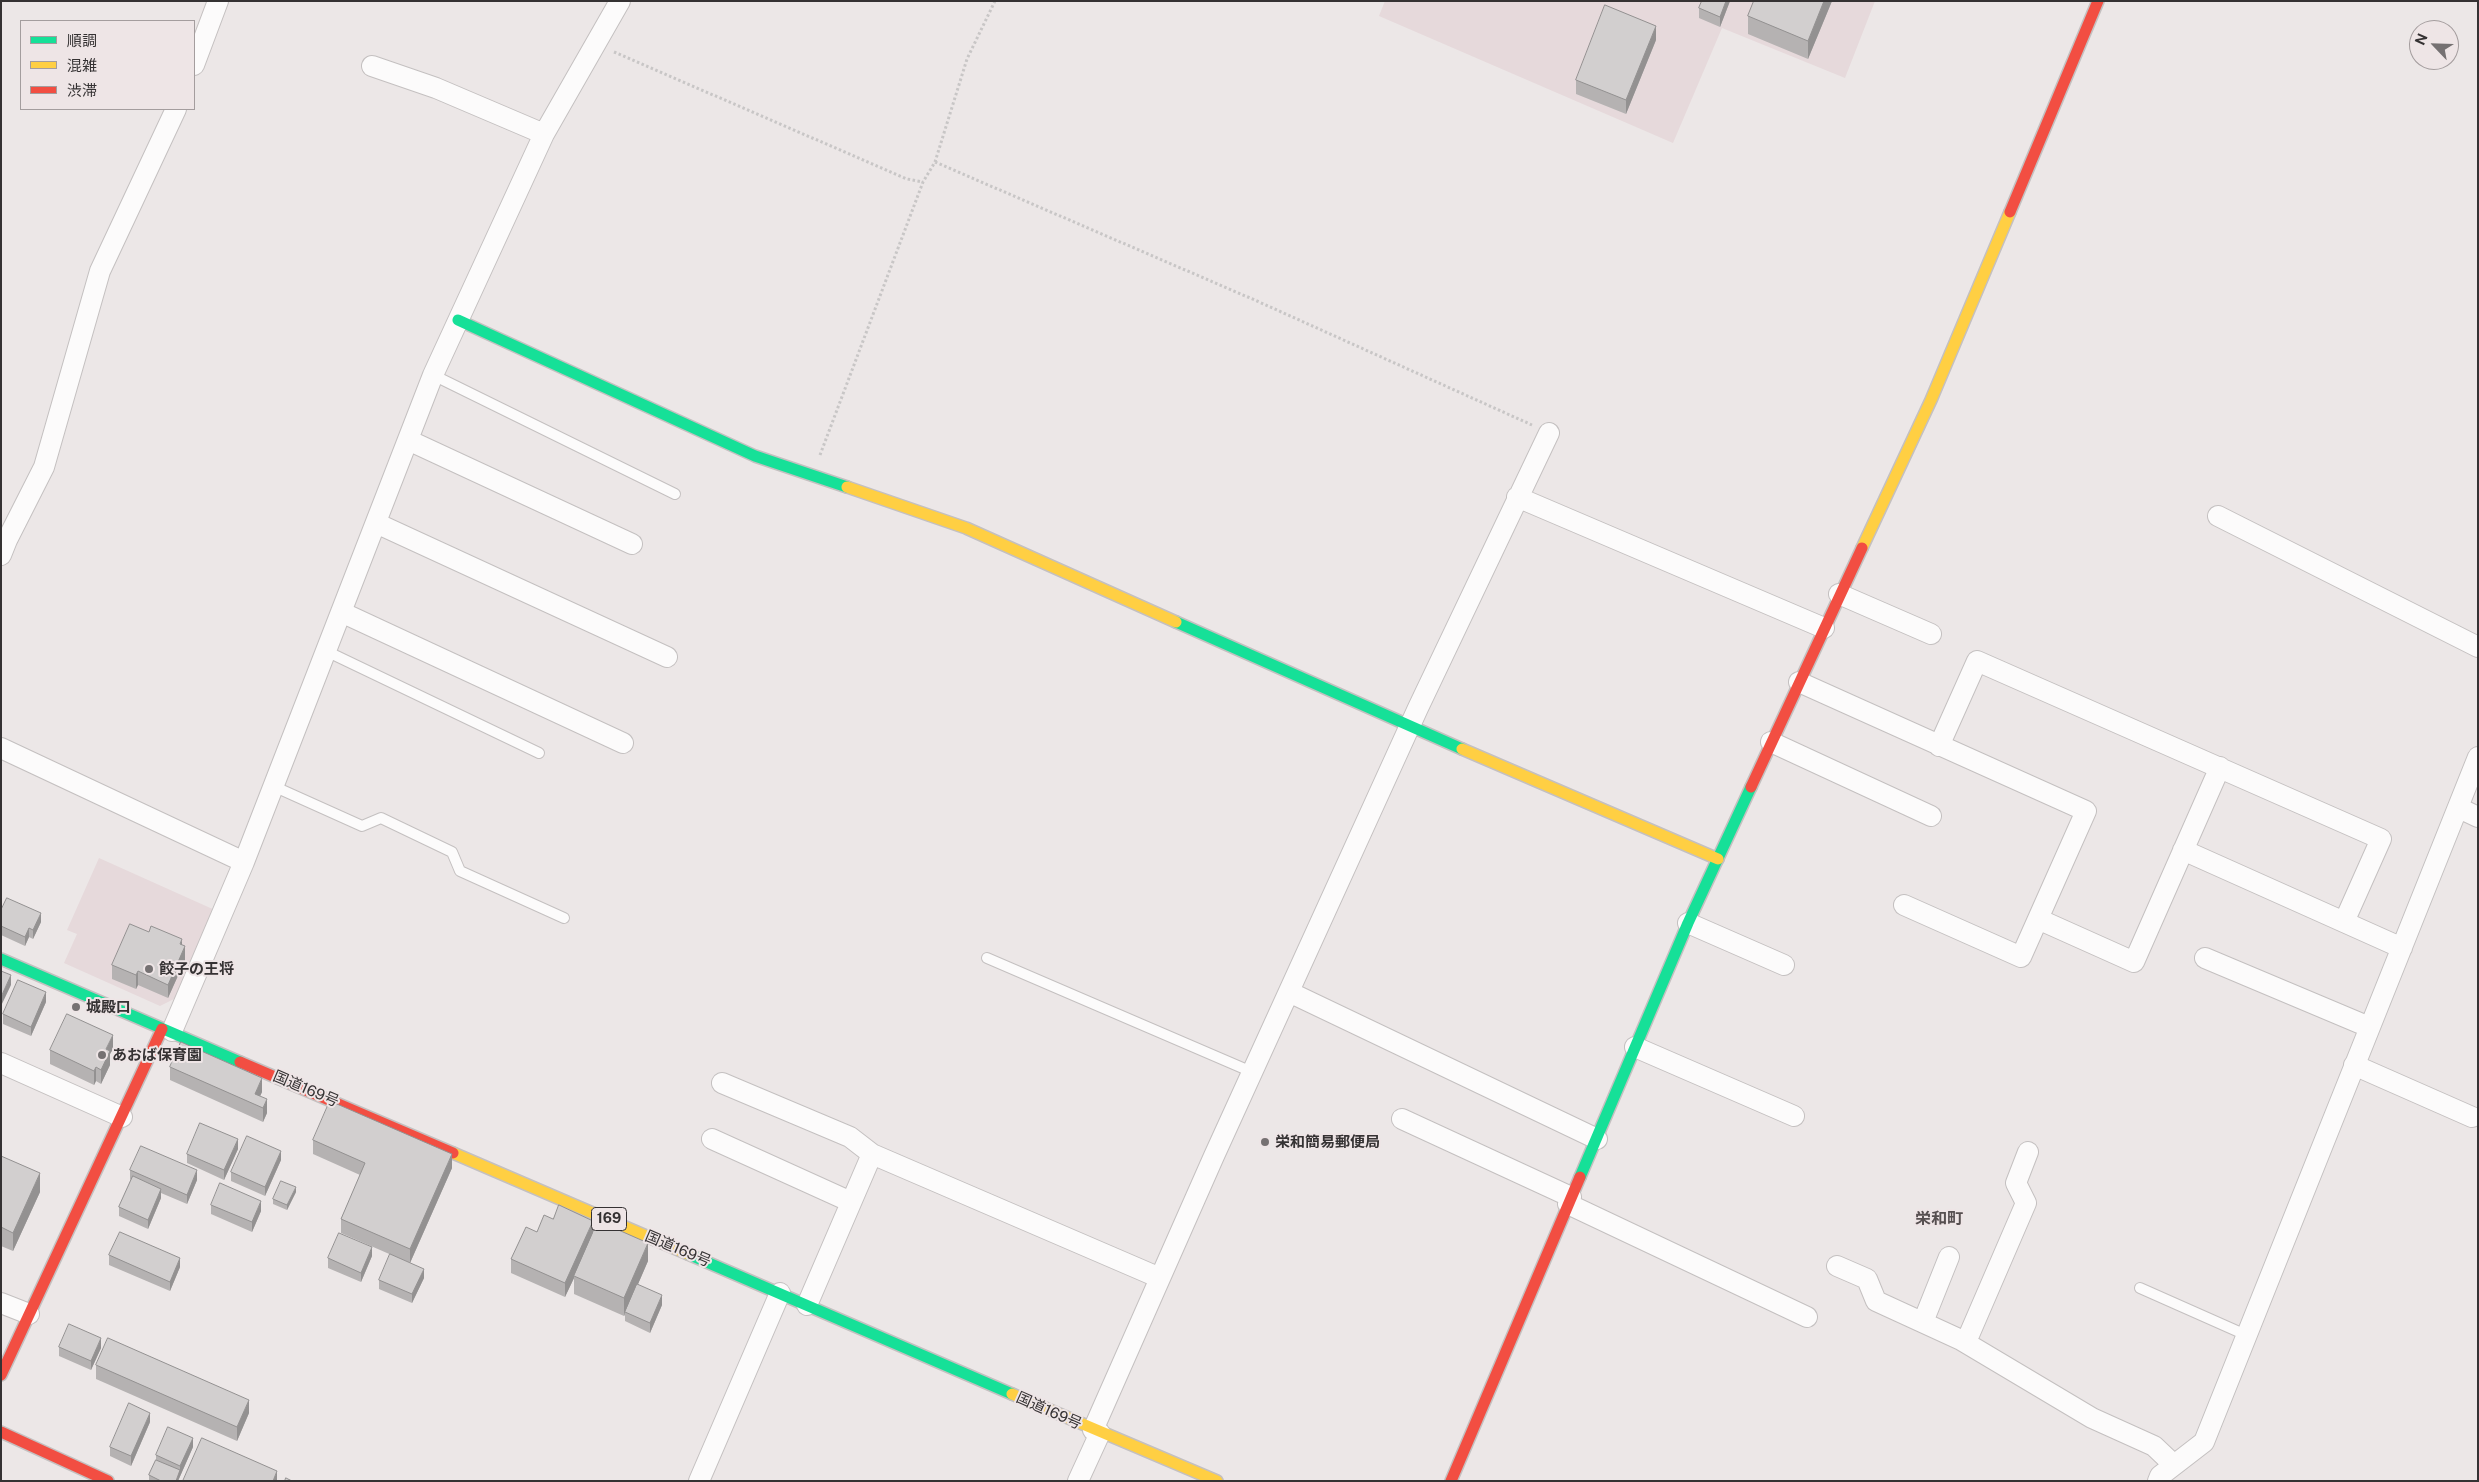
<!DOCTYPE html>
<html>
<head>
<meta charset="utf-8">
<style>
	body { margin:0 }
	#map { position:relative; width:2479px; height:1482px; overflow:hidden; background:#ece7e7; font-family:"Public Sans","Noto Sans JP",sans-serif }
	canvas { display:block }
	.frame { position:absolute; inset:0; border:2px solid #353233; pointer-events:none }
	.legend { position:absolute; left:20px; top:20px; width:175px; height:90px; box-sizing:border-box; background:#eee5e6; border:1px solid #a49d9e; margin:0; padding:6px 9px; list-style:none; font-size:15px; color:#353233 }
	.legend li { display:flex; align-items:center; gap:10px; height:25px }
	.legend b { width:25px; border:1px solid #a49d9e }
	.north { position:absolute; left:2409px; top:20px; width:50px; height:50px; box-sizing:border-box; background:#eee5e6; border:1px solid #a49d9e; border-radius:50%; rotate:294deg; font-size:14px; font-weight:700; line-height:20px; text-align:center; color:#353233 }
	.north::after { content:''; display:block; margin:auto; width:18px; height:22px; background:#757172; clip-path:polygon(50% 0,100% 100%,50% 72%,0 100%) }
</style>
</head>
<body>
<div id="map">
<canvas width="2479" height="1482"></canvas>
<div class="frame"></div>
<ul class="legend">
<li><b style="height:6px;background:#16e098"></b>順調</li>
<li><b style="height:6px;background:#ffcf43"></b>混雑</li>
<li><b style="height:6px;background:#f24e42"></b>渋滞</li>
</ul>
<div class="north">N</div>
</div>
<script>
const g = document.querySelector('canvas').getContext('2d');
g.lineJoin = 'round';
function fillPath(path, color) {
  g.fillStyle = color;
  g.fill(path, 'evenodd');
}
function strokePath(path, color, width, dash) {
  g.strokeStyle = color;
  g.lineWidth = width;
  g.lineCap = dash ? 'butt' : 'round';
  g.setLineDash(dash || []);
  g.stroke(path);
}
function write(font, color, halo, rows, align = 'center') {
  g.font = font + ' "Public Sans","Noto Sans JP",sans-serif';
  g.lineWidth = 4;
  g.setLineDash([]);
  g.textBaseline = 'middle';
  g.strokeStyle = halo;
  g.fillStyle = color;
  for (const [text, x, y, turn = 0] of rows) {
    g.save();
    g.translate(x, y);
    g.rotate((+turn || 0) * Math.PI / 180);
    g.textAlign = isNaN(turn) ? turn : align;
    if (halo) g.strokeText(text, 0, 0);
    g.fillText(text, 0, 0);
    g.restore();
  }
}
const built = new Path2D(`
	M1385 1H1875L1845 78 1722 28 1673 143 1379 16Z
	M99 858 217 911 178 997 160 1006 64 963 77 934 67 930Z`);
const path = new Path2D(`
	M614 52 907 179 923 182
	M935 162 1257 301 1532 425
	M820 455 923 182 935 162 967 59 995 1`);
const lane = new Path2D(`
	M433 375 675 494
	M326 651 539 753
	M273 786 362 826 381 818 452 852 460 871 564 918
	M987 958 1252 1072
	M2140 1288 2246 1335`);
const street = new Path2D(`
	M194 65 218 1
	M372 66 436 88 544 134
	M408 440 632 544
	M1517 497 1824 628
	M2218 516 2478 647
	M376 523 667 657
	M1 555 7 540 44 467 100 271 176 109
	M1839 594 1931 634
	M341 612 623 743
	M1799 682 2086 811 2021 957 1904 905
	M1771 742 1931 816
	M1939 746 1977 661 2381 839 2344 922
	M1 748 244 862
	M2459 808 2478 817
	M2183 850 2402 948
	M2038 919 2134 962 2220 767
	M1688 923 1784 965
	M2205 958 2369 1027
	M1289 992 1597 1139
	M172 1031 244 862 433 375 544 134 620 1
	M1635 1047 1794 1116
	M1 1063 122 1117
	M2354 1065 2472 1117
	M722 1083 850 1137 872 1154
	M1402 1119 1571 1197
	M712 1139 851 1202
	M1568 1204 1807 1317
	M1837 1266 1867 1279 1876 1301 1961 1340 2092 1418 2154 1446 2174 1465
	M1 1303 29 1314
	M807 1305 872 1154 1160 1278
	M1923 1322 1949 1257
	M1966 1342 2026 1203 2016 1183 2028 1152
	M1093 1430 1214 1156 1418 708 1549 433
	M699 1481 780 1293
	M1078 1481 1100 1433
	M2158 1481 2160 1476 2204 1442 2478 757`);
const fast = new Path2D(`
	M458 320 755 456 847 487
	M1176 622 1462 749
	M1 959 240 1062
	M1580 1177 1688 923 1751 787
	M688 1254 1012 1394`);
const slow = new Path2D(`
	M847 487 966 528 1176 622
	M1862 548 1931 400 2010 212
	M1462 749 1718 859
	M453 1153 688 1254
	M1012 1394 1217 1481`);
const jam = new Path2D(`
	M2010 212 2098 1
	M1751 787 1862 548
	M240 1062 453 1153
	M1 1375 162 1029
	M1 1432 108 1481
	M1451 1481 1580 1177`);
const wall = new Path2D(`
	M1730 1 1720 27 1699 18V8Z
	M1832 1 1808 59 1748 34V16Z
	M1656 40 1626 114 1576 94V80Z
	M1 910 41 922 33 939 29 937 25 946 1 935Z
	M149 932 182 944 185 960 168 998 138 985 136 989 112 979V965Z
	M46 1002 31 1036 3 1024V1014Z
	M113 1049 110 1054V1065L101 1084 96 1081 94 1085 50 1064V1050Z
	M170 1067 262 1092 260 1096 267 1113 263 1122 170 1080Z
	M313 1140 452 1168 410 1263 341 1233V1219L360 1175 313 1154Z
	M238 1149 224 1180 187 1163V1154Z
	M1 1156 40 1192 13 1251 1 1246Z
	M281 1160 265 1196 231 1181V1172Z
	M130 1170 197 1180 187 1204 161 1193V1198L148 1229 119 1216V1207L131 1180 130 1179Z
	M296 1192 287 1210 273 1204V1199Z
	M211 1205 261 1211 252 1232 211 1214Z
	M537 1232H593L648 1261 638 1284 662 1305 650 1333 625 1321V1315L624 1316 574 1294V1278L565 1297 511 1273V1259Z
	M109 1255 180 1267 170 1291 109 1265Z
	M372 1256 361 1282 328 1268V1258Z
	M424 1278 412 1303 379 1289V1280Z
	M59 1347 101 1348 91 1370 59 1356Z
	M96 1365 249 1413 237 1441 96 1379Z
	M150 1422 131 1466 110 1456V1447Z
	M193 1447 178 1481H151L149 1480V1475L156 1460V1455Z`);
const shadedWall = new Path2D(`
	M1726 1H1730L1720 27V17Z
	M1824 1H1832L1808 59V41Z
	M1656 26V40L1626 114V100Z
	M41 913V922L33 939V930Z
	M29 928V937L25 946V937Z
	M182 939V953L185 946V960L168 998V985Z
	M138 971V985L136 989V975Z
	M11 975V985L1 1006V997Z
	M46 992V1002L31 1036V1027Z
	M113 1035V1049L110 1054V1065L101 1084V1070L106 1049Z
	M96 1067V1081L94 1085V1071Z
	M262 1078V1092L256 1105 255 1094Z
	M267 1099V1113L263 1122V1108Z
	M238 1139V1149L224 1180V1170Z
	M281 1151V1160L265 1196V1187Z
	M452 1154V1168L410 1263V1249Z
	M197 1170V1180L187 1204V1195Z
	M40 1173V1192L13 1251V1233Z
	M296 1187V1192L287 1210V1205Z
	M161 1189V1198L148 1229V1220Z
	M261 1201V1211L252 1232V1222Z
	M593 1221V1234L574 1276V1278L565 1297V1283Z
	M648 1243V1261L626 1312H625L624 1316V1298Z
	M372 1247V1256L361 1282V1273Z
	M180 1258V1267L170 1291V1282Z
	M424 1269V1278L412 1303V1294Z
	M662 1295V1305L650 1333V1323Z
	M101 1338V1348L91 1370V1361Z
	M249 1400V1413L237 1441V1427Z
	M150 1413V1422L131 1466V1456Z
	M193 1438V1447L178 1481H176L180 1470V1466Z
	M277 1471V1481H273Z`);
const building = new Path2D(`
	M1702 1H1726L1720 17 1699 8Z
	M1754 1H1824L1808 41 1748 16Z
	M1605 5 1656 26 1626 100 1576 80Z
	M7 898 41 913 33 930 29 928 25 937 1 926V910Z
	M130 924 149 932 151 926 182 939 180 944 185 946 168 985 138 971 136 975 112 965Z
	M1 971 11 975 1 997Z
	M18 980 46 992 31 1027 3 1014Z
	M67 1014 113 1035 106 1049 110 1051 101 1070 96 1067 94 1071 50 1050Z
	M181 1042 262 1078 255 1094 267 1099 263 1108 170 1067Z
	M330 1101 452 1154 410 1249 341 1219 365 1163 313 1140Z
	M200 1123 238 1139 224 1170 187 1154Z
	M247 1136 281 1151 265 1187 231 1172Z
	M141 1146 197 1170 187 1195 130 1170Z
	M1 1156 40 1173 13 1233 1 1227Z
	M133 1176 161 1189 148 1220 119 1207Z
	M281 1181 296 1187 287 1205 273 1199Z
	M220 1183 261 1201 252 1222 211 1205Z
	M559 1205 593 1221 565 1283 511 1259 526 1227 537 1232 544 1215 553 1219Z
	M598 1221 648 1243 624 1298 574 1276Z
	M120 1232 180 1258 170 1282 109 1255Z
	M339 1233 372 1247 361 1273 328 1258Z
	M390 1254 424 1269 412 1294 379 1280Z
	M637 1284 662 1295 650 1323 625 1312Z
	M69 1324 101 1338 91 1361 59 1347Z
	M108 1338 249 1400 237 1427 96 1365Z
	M129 1403 150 1413 131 1456 110 1447Z
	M168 1427 193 1438 180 1466 156 1455Z
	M202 1438 277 1471 273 1481H183Z
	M156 1460 180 1470 176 1481H161L149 1475Z
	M286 1478 292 1481H285Z`);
const markers = [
	[149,969,5,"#757172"],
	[76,1007,5,"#757172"],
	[102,1055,5,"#757172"],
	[1265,1142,5,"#757172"]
];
const shields = [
	[609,1219,35]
];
const shieldNames = [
	["169",609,1219]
];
const poiNames = [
	["餃子の王将",159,969],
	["城殿口",86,1007],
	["あおば保育園",112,1055],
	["栄和簡易郵便局",1275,1142]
];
const streetNames = [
	["国道169号",306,1089,23],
	["国道169号",678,1249,23],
	["国道169号",1049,1411,24]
];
const neighbourhoodNames = [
	["栄和町",1939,1219]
];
fillPath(built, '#e6d9db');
strokePath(lane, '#c4c0c0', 12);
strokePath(street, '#c4c0c0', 22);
strokePath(fast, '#c4c0c0', 14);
strokePath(slow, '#c4c0c0', 14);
strokePath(jam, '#c4c0c0', 14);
strokePath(path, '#c8c6c6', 3, [2.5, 2.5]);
strokePath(lane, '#fcfbfb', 10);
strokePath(street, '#fcfbfb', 20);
strokePath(fast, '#16e098', 11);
strokePath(slow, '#ffcf43', 11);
strokePath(jam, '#f24e42', 11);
fillPath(wall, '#b5b2b2');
fillPath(shadedWall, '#939191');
fillPath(building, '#d2cfcf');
strokePath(building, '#939191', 1);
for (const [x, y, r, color] of markers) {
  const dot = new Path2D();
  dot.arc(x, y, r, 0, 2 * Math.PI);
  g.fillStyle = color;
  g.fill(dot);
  strokePath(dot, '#eee5e6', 2);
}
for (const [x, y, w] of shields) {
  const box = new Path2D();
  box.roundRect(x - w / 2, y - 11.5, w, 23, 4);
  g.fillStyle = '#eee5e6';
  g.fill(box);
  strokePath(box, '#353233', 1);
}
write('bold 14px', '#353233', null, shieldNames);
write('bold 15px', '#353233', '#eee5e6', poiNames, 'left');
write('15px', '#353233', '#eee5e6', streetNames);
write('bold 16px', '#564f50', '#eee5e6', neighbourhoodNames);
</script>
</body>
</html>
